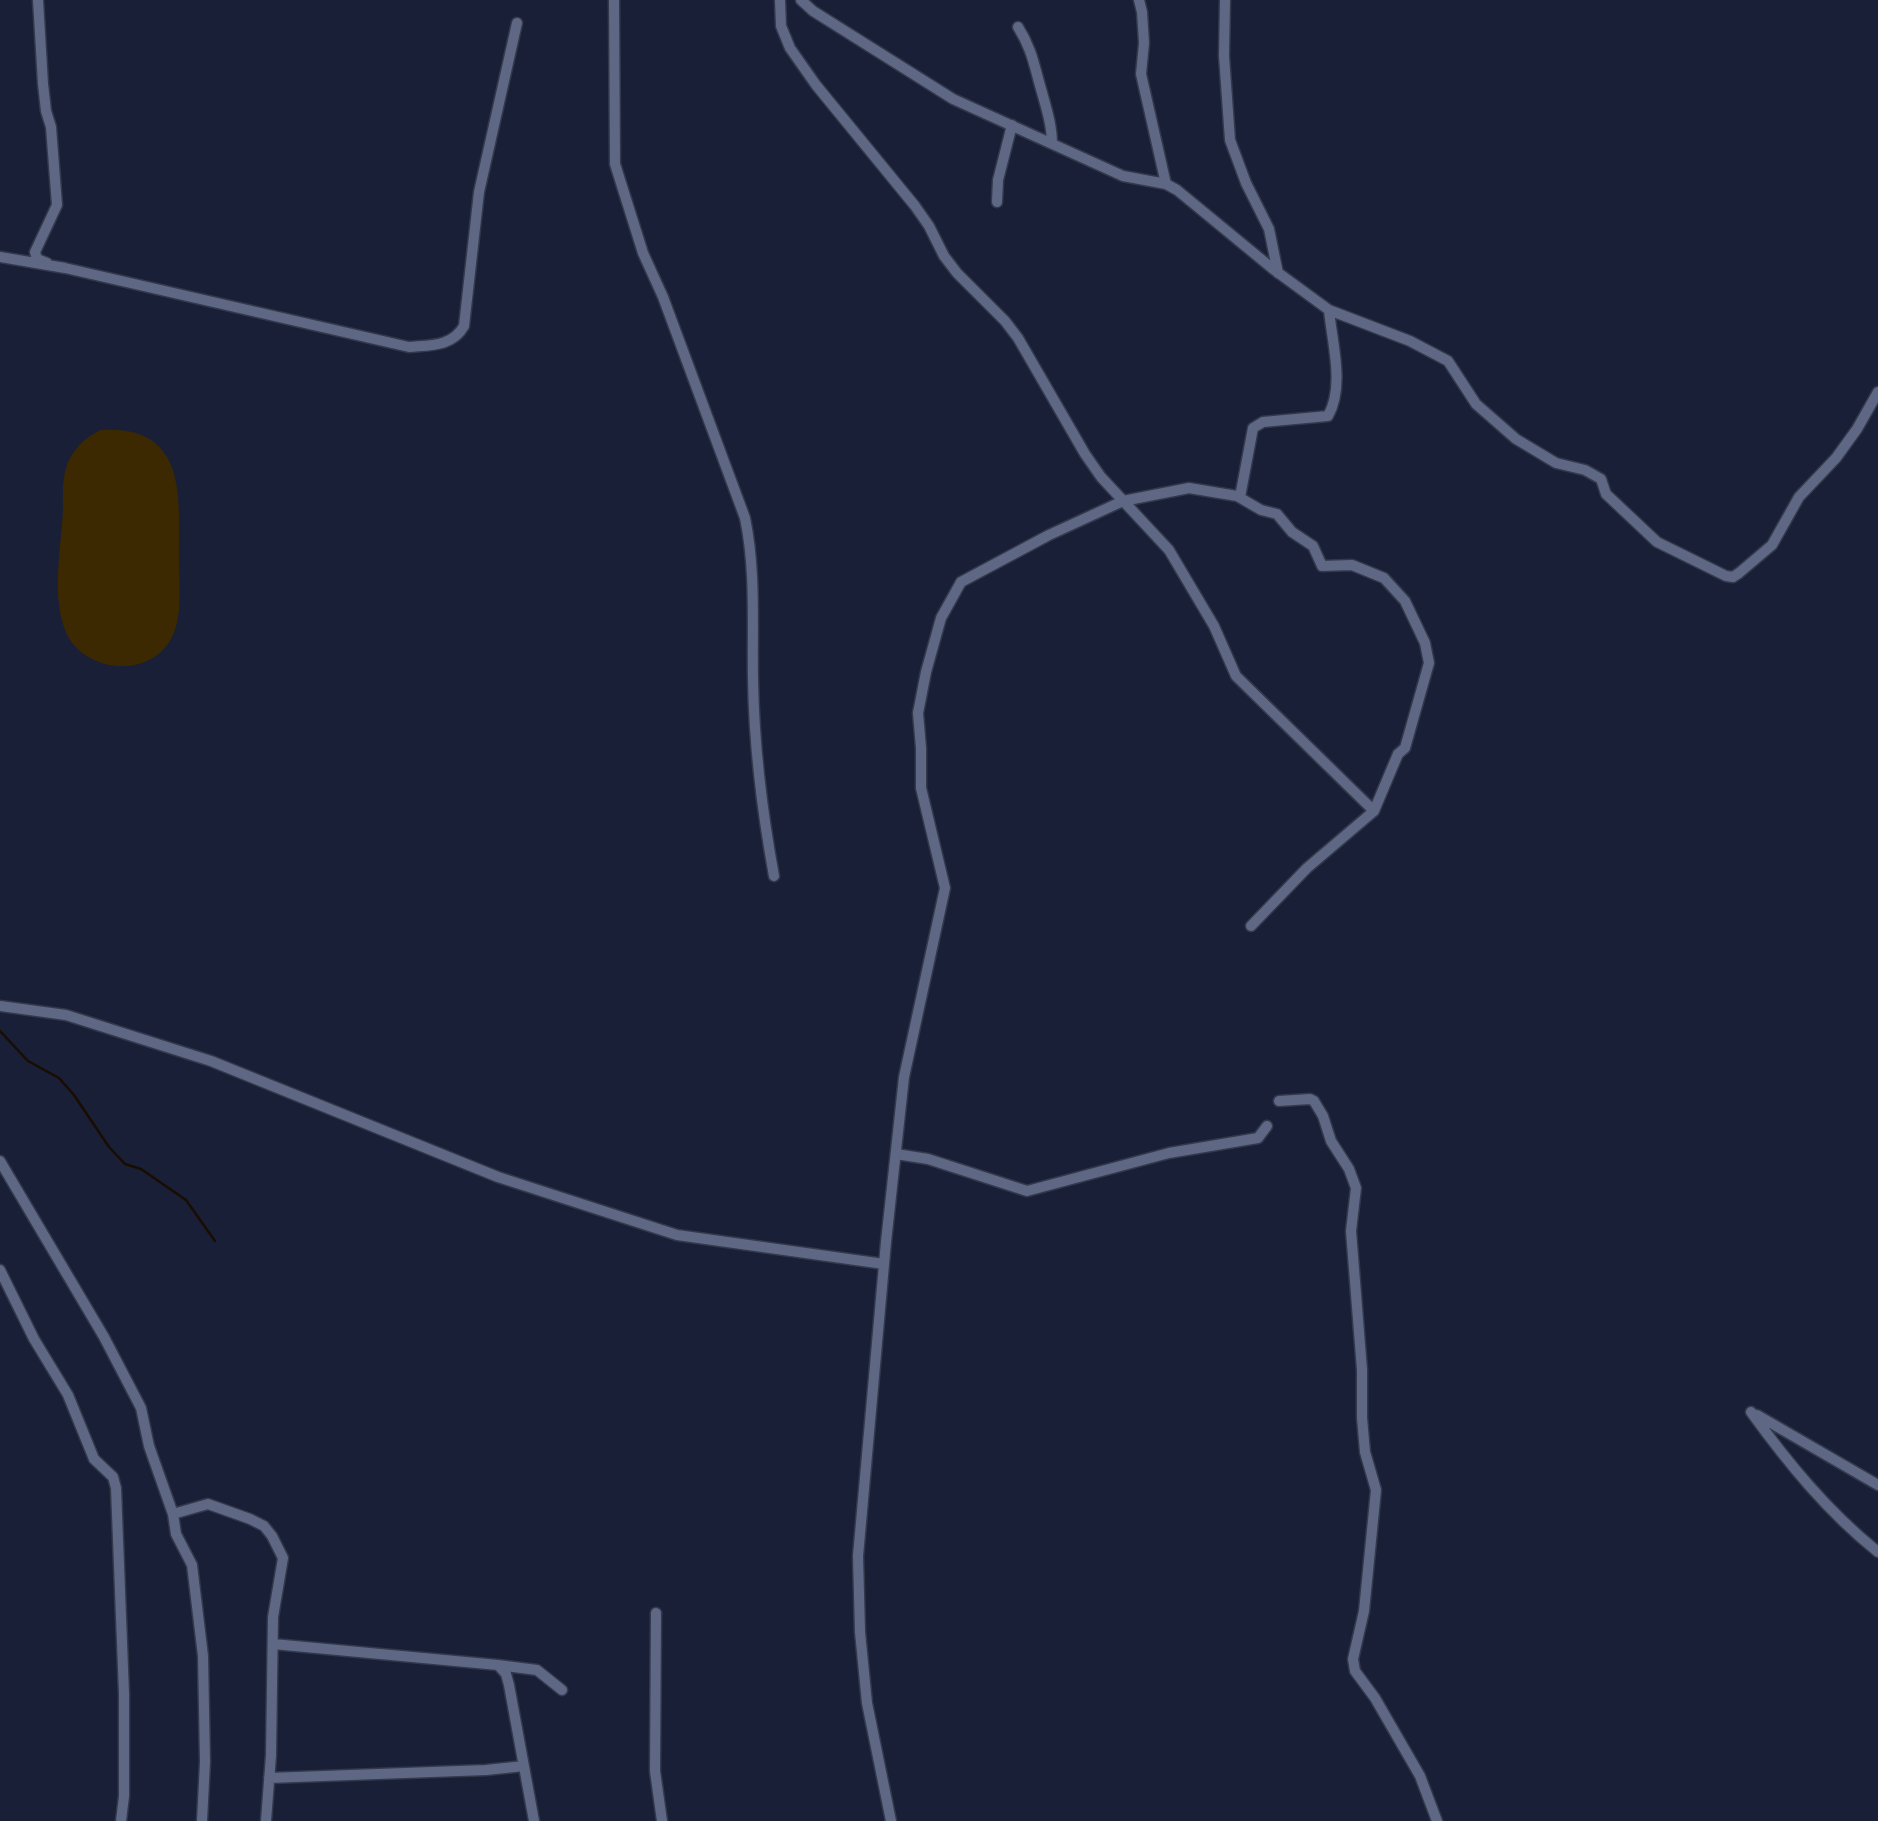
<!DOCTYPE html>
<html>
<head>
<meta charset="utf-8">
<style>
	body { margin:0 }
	canvas { display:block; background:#181f36 }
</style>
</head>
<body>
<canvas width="1878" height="1821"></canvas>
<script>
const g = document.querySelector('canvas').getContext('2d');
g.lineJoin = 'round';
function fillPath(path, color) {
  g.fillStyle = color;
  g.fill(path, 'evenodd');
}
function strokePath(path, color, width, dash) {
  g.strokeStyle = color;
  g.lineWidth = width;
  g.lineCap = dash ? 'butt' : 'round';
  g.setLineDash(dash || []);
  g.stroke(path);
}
const green = new Path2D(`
	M101 430C188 425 179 497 179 560 179 584 183 618 171 639 148 681 78 672 64 627 52 591 61 548 63 510 63 496 62 482 66 468 71 451 85 437 101 430Z`);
const stream = new Path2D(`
	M0 1031 28 1061 59 1078 74 1095 109 1147 125 1164 141 1169 186 1200 215 1241`);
const street = new Path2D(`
	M38 0 43 84 46 111 51 127 57 205 35 252 37 259 47 263
	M614 0 615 164 643 253 663 297 745 518C756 571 752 625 753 679 754 745 762 811 774 876
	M780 0 781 26 790 48 816 85 915 206 929 226 944 256 957 273 1005 321 1018 338 1085 454 1101 477 1169 550 1214 626 1236 676 1374 811
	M801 0 813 11 953 99 1123 176 1166 184 1177 190 1273 269 1329 310 1410 341 1448 361 1476 404 1516 439 1556 463 1585 470 1601 479 1606 494 1657 542 1726 576 1733 577 1739 573 1772 545 1799 497 1836 458 1857 429 1878 392
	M1139 0 1142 12 1144 43 1141 74 1166 184
	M1225 0 1224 56 1230 140 1246 183 1269 229 1278 273
	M1018 27C1032 49 1034 65 1041 89 1046 107 1052 125 1052 144
	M997 202 998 180 1012 125
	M0 257 65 268 409 347C430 345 452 347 464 326L479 192 517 23
	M1240 497 1253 428 1263 422 1328 416C1345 386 1332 343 1329 310
	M0 1006 66 1015 211 1061 498 1177 677 1235 884 1264
	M1279 1101 1310 1099 1314 1101 1323 1116 1331 1141 1349 1169 1356 1188 1351 1231 1362 1370V1418L1365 1452 1376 1490 1364 1611 1353 1659 1355 1671 1375 1698 1420 1776 1437 1821
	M896 1154 928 1159 1027 1191 1169 1153 1258 1138 1267 1126
	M0 1161 104 1337 141 1408 149 1446 173 1514 176 1534 192 1565 203 1656 205 1762 202 1821
	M0 1270 34 1339 68 1395 94 1459 113 1477 116 1488 124 1694V1796L121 1821
	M1751 1412C1788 1463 1828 1512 1878 1552
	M1757 1415 1878 1485
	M173 1514 208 1504 250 1519 264 1526 272 1536 283 1558 273 1617 271 1755 266 1821
	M656 1613 655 1771 662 1821
	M273 1644 498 1665 506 1674 509 1685 534 1821
	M498 1665 537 1670 562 1690
	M269 1778 486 1770 524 1766
	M891 1821 867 1703 860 1632 858 1556 886 1242 904 1077 945 888 921 788V748L918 713 926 672 941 618 961 582 1049 535 1123 501 1189 488 1237 496 1261 510 1277 514 1292 532 1313 546 1322 566 1352 565 1384 578 1405 601 1425 643 1429 663 1405 748 1398 754 1374 811 1307 868 1251 926`);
fillPath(green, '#3d2901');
strokePath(stream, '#190c00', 2.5);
strokePath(street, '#33384b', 13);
strokePath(street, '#5e6784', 10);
</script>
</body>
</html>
